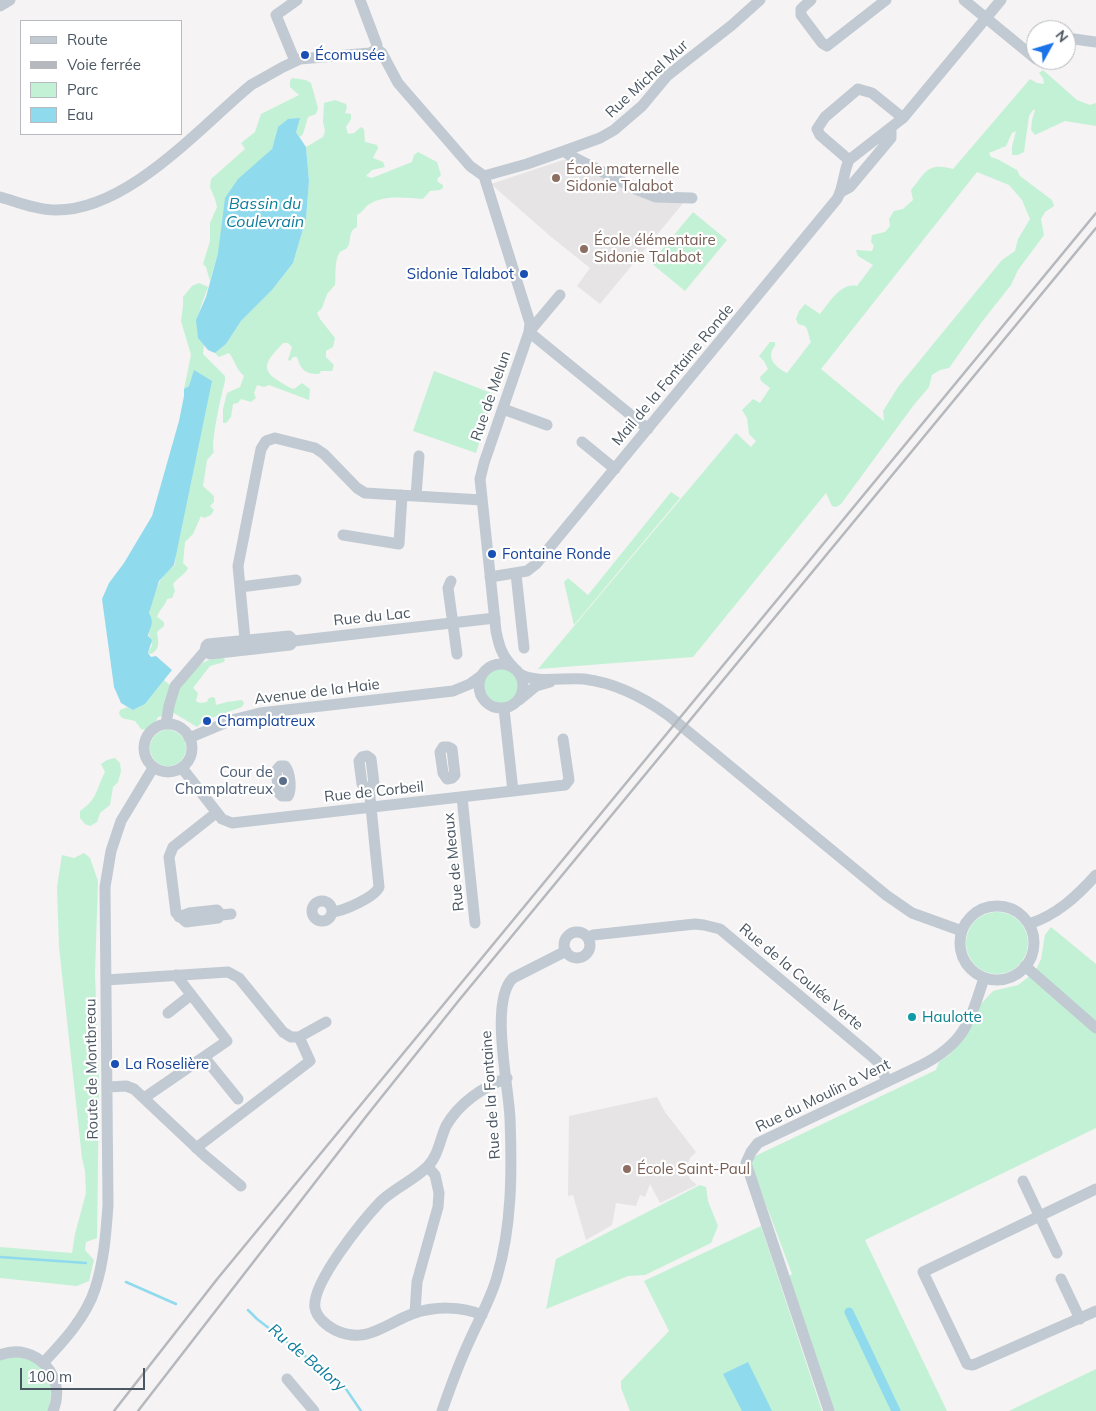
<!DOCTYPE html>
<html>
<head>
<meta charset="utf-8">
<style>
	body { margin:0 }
	#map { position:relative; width:1096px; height:1411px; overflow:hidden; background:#f5f3f3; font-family:Mulish,sans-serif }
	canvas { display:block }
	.legend { position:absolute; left:20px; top:20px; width:162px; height:115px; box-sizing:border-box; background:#fff; border:1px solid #b7bbc0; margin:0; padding:6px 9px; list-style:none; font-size:15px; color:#4a5661 }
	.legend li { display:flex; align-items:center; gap:10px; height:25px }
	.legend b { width:25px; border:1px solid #b7bbc0 }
	.north { position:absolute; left:1026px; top:20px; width:50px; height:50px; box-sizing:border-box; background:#fff; border:1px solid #b7bbc0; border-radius:50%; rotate:51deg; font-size:14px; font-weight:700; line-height:20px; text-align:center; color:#4a5661 }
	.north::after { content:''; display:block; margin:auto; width:18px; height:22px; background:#1a73e8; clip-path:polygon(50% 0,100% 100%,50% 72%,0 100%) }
	.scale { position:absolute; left:20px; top:1368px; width:125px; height:22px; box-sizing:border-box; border:2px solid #4a5661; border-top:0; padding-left:6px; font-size:15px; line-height:18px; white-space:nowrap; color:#4a5661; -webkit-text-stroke:4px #fff; paint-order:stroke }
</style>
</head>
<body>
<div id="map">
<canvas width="1096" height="1411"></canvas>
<ul class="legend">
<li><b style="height:6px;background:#c1cad2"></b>Route</li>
<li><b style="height:6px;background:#b5b8bd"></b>Voie ferrée</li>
<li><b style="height:14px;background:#c3f1d5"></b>Parc</li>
<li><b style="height:14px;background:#90daee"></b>Eau</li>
</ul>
<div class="north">N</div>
<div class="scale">100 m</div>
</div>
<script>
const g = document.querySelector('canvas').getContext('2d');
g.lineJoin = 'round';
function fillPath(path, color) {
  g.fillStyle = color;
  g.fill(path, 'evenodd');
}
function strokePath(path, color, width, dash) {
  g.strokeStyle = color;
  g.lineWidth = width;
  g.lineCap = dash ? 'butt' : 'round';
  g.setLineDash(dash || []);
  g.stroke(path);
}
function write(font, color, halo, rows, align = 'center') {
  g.font = font + ' Mulish,sans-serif';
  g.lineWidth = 4.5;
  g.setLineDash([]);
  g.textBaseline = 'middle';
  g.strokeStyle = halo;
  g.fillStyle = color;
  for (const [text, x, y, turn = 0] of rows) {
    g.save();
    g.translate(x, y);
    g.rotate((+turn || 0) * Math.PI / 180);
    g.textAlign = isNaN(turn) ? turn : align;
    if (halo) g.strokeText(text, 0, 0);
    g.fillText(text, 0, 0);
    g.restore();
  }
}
const education = new Path2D(`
	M566 159 684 202 600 304 577 286 590 268 550 236 491 184Z
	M657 1097 665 1112 696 1152 690 1158 687 1166 690 1179 697 1185 660 1203 650 1184 645 1197 640 1195 636 1206 616 1203 612 1225 586 1240 573 1195 568 1196 569 1116Z`);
const green = new Path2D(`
	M1043 70 1077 100 1090 105 1096 103V126L1065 121 1035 135 1031 130 1032 120 1035 110H1033L1029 116 1024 152 1018 155H1012V147L1016 131 1012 133 1006 146 989 153 991 157 997 159 1017 170 1020 176 1052 200 1054 206 1045 212 1041 219 1044 235 1018 270 1011 285 981 323 949 368 940 370 932 375 929 387 913 406 841 504 836 507 832 506 826 493 693 657 538 669 736 433 751 447 756 441 749 434 747 418 742 410 753 399 760 403 770 388 761 381 760 377 768 369 764 361 759 356 770 342H775V346C765 357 776 368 787 373L811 342C808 336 809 331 805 326L798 324 796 319 799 311 805 304 820 314C829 303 841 282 857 286L873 265 858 256 856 250 872 251 874 246 871 242 872 235 885 232 890 226 889 219 894 211 903 209 913 200 911 190C926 172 927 162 953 169L1030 79 1037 83 1044 84 1043 78 1039 73ZM977 172 1009 185 1022 200 1030 219 1018 239 1015 251 1002 260 898 387 883 411 884 421 821 369Z
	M292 78 306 80 311 83 318 108 316 114 308 117 303 134 300 137 296 132 278 127 272 149 260 161 218 253 210 281 206 267 203 264 210 241V223L217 207 215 199 210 187 211 179 245 149 241 143 255 132 261 114 299 95 290 87V81Z
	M335 100 346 104 347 107 345 113 351 114V119L346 127 348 134 354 133 361 127 364 129 365 142 377 145 378 148 373 158 383 162 385 167 372 170 366 176 372 178 412 162 414 155 418 152 437 162 441 175 437 179 438 182 443 185V188L440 190 430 191 423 199C406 198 384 194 368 205 364 208 364 211 357 215V227C349 231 351 237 349 244 347 250 344 249 340 252 334 260 336 276 335 285L327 294 322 308 317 313 320 319 335 338 333 347 326 351V357L334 365 332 371H321L319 374C305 374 301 370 297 357H293L290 361 288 360 292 347 288 343H283C271 357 256 368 279 381 284 384 289 388 294 389L302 383 310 389 309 400 269 385 264 387 257 385 254 393 256 398 251 402 241 399 238 403 233 404 231 417 226 423H223V409L227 393 240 387 244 376C235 368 235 360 229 353L219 357 215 353 226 344 241 321 272 290 293 263 306 219 309 181 306 147 323 137 325 131 323 122 324 103Z
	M693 212 727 240 685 291 651 263Z
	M199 283 208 287C201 307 190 327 204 345L203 354 225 376V381C222 392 210 444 214 452L207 460 203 486 214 496V502L210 506 214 510 211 515 204 518 201 516 193 534 185 542 183 563 188 568C184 576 178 577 173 584L175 591 172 598 167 599C165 606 159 610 157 617L164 622V626L157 632C158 641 161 649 151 654L148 653 152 645C144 626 150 601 159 583 162 576 169 570 175 565L189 386 184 389 191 355 181 321 183 306V297L192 286Z
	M434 371 494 394 476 453 413 431Z
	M671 492 680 498 574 625 564 582 568 578 588 595Z
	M221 657 225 659 224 662 210 666 193 688 198 693 196 701 200 703 207 702 208 699 212 697 215 698 216 705 227 702 242 700 244 703 242 707 203 721 197 727 174 713 158 717 156 721 146 730 141 729 135 721 122 718 119 714 120 710 128 707 133 710 145 704 164 680 172 687C187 674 201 659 221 657Z
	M483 686a19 19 0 1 1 38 0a19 19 0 1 1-38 0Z
	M150 748a18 18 0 1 1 36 0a18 18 0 1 1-36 0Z
	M115 758 120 763 121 771 118 782 113 787 110 805 100 813 97 822 90 826 85 824 80 818V811C98 799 96 789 105 772L101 764 107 760Z
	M84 853 90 858 98 881 95 974 99 1081 97 1238 86 1242 85 1250 94 1260 89 1281 77 1286 0 1278V1247L72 1253 75 1234 86 1193 85 1171 82 1158 59 947 57 887 62 855 74 858Z
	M966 943a31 31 0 1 1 62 0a31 31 0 1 1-62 0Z
	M1051 927 1096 964V1128L865 1240 947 1411H832L789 1276 792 1274 749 1159 936 1070 939 1062 949 1055 962 1041 974 1023 981 1004 993 991 1018 985 1035 972 1041 959 1045 935Z
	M700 1185 706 1187 708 1201 718 1226 711 1243 645 1275 628 1276 546 1309 556 1259Z
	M761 1226 822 1411H630L621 1388V1381L669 1331 644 1281Z
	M15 1356C20 1358 29 1358 34 1361 54 1374 53 1392 48 1411H0V1360Z
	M1096 1369V1411H1009Z`);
const water = new Path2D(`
	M300 118 296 132 306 147 309 181 306 219 293 263 272 290 241 321 226 344 215 353 208 350 198 338 196 320 206 297 218 253 225 198 238 179 272 149 278 127 288 119Z
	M194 370 212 381 174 565 159 581 149 613C155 624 150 626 148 636L152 640 148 653 151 657 156 656 172 670 145 704 133 710 121 703 114 687 102 599 109 583 124 563 152 516 179 421 184 396V389L189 386Z
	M748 1362 772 1411H742L723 1374Z`);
const stream = new Path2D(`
	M0 1257 86 1263
	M126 1282 176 1304
	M248 1310 257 1319 344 1386 361 1411`);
const canal = new Path2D(`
	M849 1312 896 1411`);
const minor = new Path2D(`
	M360 0 377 45V49L382 53 398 83 470 166 484 176
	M811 0 801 9V15L822 43 827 46 886 0
	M964 0 1036 59
	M0 6 10 0
	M1066 40 1074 39 1096 42
	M295 61 276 15 297 0
	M564 151 571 156 638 190 656 197 692 198
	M849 160 820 135 817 129 825 117 858 89 872 93 903 118
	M484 176 530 323 529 332 484 463 480 479 496 631C499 646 502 656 513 667
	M484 176 527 164 564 151 600 138 614 130 642 106 667 76 732 25 760 0
	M841 192 850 187 891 138V128
	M0 197C18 202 37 210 56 210 128 210 198 129 251 85L283 67 300 59 370 53 377 49
	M529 332 648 429
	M529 332 560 295
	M503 409 547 425
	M582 442 615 469
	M416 496 419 456
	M343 535 399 544 402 495
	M516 574 524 648
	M490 577 527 571 536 564 837 199C844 187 843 173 849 160L903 118 1001 0
	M451 581 448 588 457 654
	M240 587 296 580
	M246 650 238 566 261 449 266 441 275 438 315 448 324 454 357 488 365 493 482 500
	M205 651 206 646 208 644 289 636 294 641
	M479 686a22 22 0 1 1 44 0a22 22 0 1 1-44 0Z
	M520 674C536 684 565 677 584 679 616 683 643 697 668 715L886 895 912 913 962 931
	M519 700 536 686 550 682
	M144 748a24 24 0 1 1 48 0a24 24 0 1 1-48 0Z
	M166 724 169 706 175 686 205 651 210 654 290 645 294 641 495 618
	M189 738 232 720 260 713 453 691 470 684 481 676
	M443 747H448L452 749 455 775 452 778 447 779 443 773 440 752Z
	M367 756 371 759 374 784 371 787 366 788 362 784 359 761 362 757Z
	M280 766H285C290 772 292 789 288 796H282L279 793 276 771Z
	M182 768 222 819 232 823 513 791 504 709
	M513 791 565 785 569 780 563 739
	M462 797 475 923
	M216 813 173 847 169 857 176 913 186 922 218 918 221 915 231 914
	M312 911a10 10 0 1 1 20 0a10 10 0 1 1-20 0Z
	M960 943a37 37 0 1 1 74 0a37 37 0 1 1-74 0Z
	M332 912C344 911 375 897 379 887L369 787
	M179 917 189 913 217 910 221 915
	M1029 924C1057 915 1077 896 1096 875
	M564 945a13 13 0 1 1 26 0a13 13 0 1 1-26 0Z
	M588 937 593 935 695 924 704 925 720 929 869 1054 878 1062 887 1081
	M1025 966 1096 1028
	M106 980 228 972 239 978 283 1032 291 1037H299L326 1022
	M168 1013 191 995
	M204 1057 238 1099
	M108 1087 126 1086 134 1089 204 1155 241 1186
	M144 1098 227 1041 176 975
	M196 1148 310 1061 299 1037
	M1023 1181 1057 1253
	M1096 1189 923 1272 967 1364 973 1365 989 1358 1096 1311
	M1061 1279 1080 1319
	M415 1313 417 1282 438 1207 439 1193 435 1175 428 1167
	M482 1315C462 1306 434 1306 412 1314 385 1324 366 1345 335 1330 327 1326 317 1318 315 1308 311 1283 364 1219 381 1201 395 1188 414 1180 427 1167 438 1157 440 1139 446 1126 459 1103 483 1087 507 1078
	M0 1355C35 1341 68 1377 53 1411
	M44 1362C63 1342 86 1317 95 1289 104 1262 106 1233 108 1205L105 887 111 851 121 821 153 768
	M287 1379 314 1411
	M442 1411C450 1388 458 1366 468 1344 478 1321 490 1301 497 1277 512 1226 512 1172 510 1119 509 1087 489 1001 513 978L566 951
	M829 1411 746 1163 751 1152 758 1143 922 1065C965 1043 970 1021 984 978`);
const rail = new Path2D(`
	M114 1411 218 1278 1096 213
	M138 1411 368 1114 460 999 1096 228`);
const markers = [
	[305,55,5,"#1a4fb4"],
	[556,178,5,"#8d6e63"],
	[584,249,5,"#8d6e63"],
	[524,274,5,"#1a4fb4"],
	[492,554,5,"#1a4fb4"],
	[207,721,5,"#1a4fb4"],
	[283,781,5,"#5c6f8a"],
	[912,1017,5,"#0f9aa8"],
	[115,1064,5,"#1a4fb4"],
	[627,1169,5,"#8d6e63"]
];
const transitNames = [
	["Écomusée",315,55],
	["Sidonie Talabot",514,274,"right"],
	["Fontaine Ronde",502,554],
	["Champlatreux",217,721],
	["La Roselière",125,1064]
];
const streetNames = [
	["Rue Michel Mur",647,79,-43],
	["Mail de la Fontaine Ronde",673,375,-50],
	["Rue de Melun",491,396,-71],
	["Rue du Lac",372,617,-6],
	["Avenue de la Haie",317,692,-7],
	["Rue de Corbeil",374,792,-6],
	["Rue de Meaux",454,862,-96],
	["Rue de la Coulée Verte",801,977,40],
	["Route de Montbreau",92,1069,-91],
	["Rue de la Fontaine",491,1095,-94],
	["Rue du Moulin à Vent",823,1096,-26]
];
const educationNames = [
	["École maternelle",566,169],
	["Sidonie Talabot",566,186],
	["École élémentaire",594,240],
	["Sidonie Talabot",594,257],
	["École Saint-Paul",637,1169]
];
const serviceNames = [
	["Cour de",273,772],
	["Champlatreux",273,789]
];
const cultureNames = [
	["Haulotte",922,1017]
];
const waterNames = [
	["Bassin du",265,204],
	["Coulevrain",265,222],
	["Ru de Balory",307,1358,40]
];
fillPath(education, '#e6e4e5');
fillPath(green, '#c3f1d5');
fillPath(water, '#90daee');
strokePath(stream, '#90daee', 2.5);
strokePath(canal, '#90daee', 9);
strokePath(minor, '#c1cad2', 11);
strokePath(rail, '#b5b8bd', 2.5);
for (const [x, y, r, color] of markers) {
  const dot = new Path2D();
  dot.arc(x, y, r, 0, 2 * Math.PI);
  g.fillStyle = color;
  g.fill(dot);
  strokePath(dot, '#fff', 2);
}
write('15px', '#164399', '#fff', transitNames, 'left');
write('15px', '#4a5661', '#fff', streetNames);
write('15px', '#785e54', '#fff', educationNames, 'left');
write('15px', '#4e5e75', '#fff', serviceNames, 'right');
write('15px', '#0d838f', '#fff', cultureNames, 'left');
write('italic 16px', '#0c7c9b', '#fff', waterNames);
</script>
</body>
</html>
